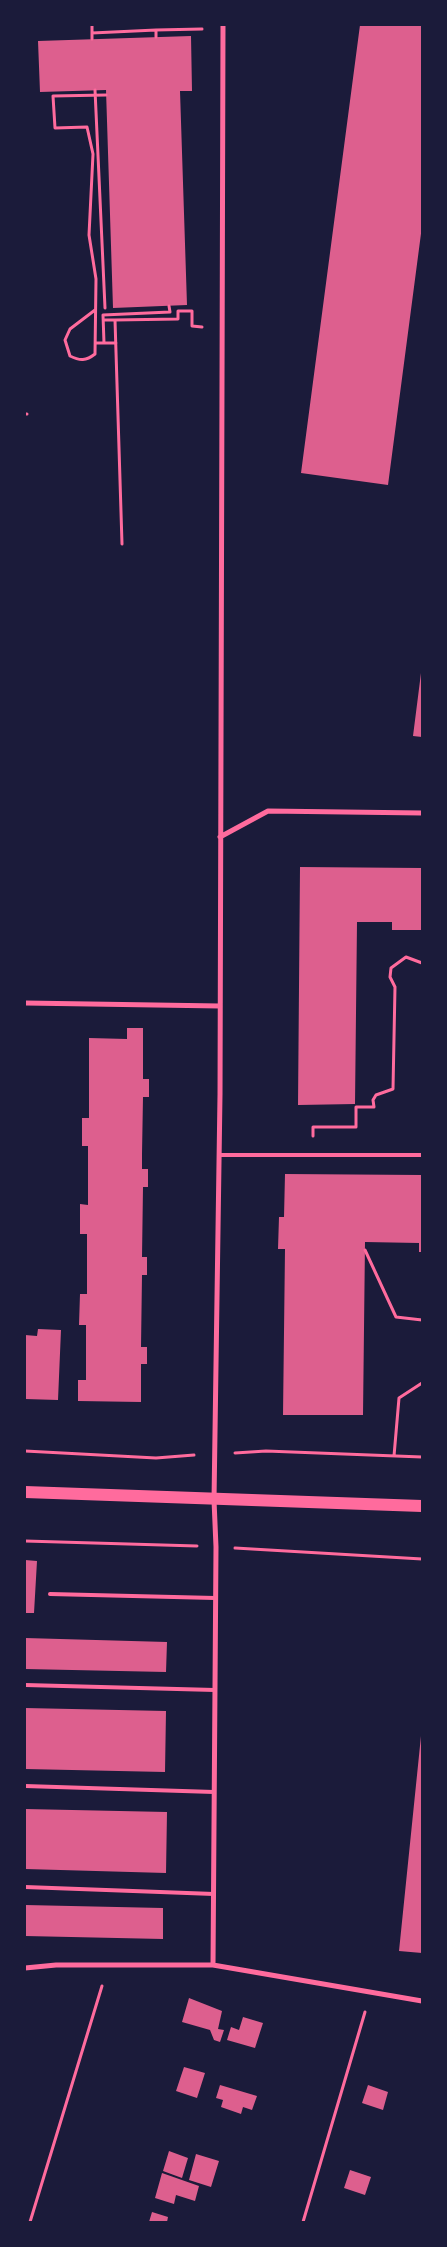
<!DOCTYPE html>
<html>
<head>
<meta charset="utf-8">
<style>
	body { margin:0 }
	#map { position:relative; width:447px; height:2247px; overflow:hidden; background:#1b1b3a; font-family:Raleway,sans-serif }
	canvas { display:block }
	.frame { position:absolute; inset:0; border:26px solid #1b1b3a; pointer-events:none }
</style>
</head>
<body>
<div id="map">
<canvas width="447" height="2247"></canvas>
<div class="frame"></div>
</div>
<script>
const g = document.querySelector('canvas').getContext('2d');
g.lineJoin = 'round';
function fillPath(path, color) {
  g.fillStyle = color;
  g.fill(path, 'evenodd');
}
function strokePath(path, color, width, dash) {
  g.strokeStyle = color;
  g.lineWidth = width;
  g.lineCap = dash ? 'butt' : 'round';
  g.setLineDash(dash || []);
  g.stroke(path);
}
const building = new Path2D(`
	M360 25H422V226L388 485 301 473Z
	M191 36 192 91H180L187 305 113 308 106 90 40 92 38 41Z
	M421 673H422V737L413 736Z
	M300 867 422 868V930H392V922H357L355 1104 298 1105Z
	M127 1028H143V1079H149V1097H143L142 1154V1169H148V1187H143L142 1257H147V1275H142L141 1347H147V1364H141V1402L78 1401V1380H86V1325H79L80 1294H87V1234H80V1204L88 1205V1146H82V1118H89V1038L127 1039Z
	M285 1174 422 1175V1252H419V1243L365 1242 363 1415H283L285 1249H278L279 1217H284Z
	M38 1329 61 1330 58 1400 25 1399V1335L37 1336Z
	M25 1560 37 1561 34 1613H25Z
	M25 1638 167 1642 166 1672 25 1669Z
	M25 1708 166 1711 165 1772 25 1769Z
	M421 1736H422V1953L399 1951Z
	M25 1809 167 1812 166 1873 25 1869Z
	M25 1905 163 1908V1939L25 1936Z
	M189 1998 222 2011 218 2029 224 2030 220 2042 214 2040 210 2030 182 2022Z
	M243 2017 263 2023 255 2048 227 2040 231 2027 239 2030Z
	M184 2067 205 2073 197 2098 176 2091Z
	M220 2085 257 2096 252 2110 243 2107 241 2114 221 2107 223 2100 216 2098Z
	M368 2085 388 2092 383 2110 362 2103Z
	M169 2151 188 2158 182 2178 163 2171Z
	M196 2154 219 2161 211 2187 189 2180Z
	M350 2170 371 2177 365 2195 344 2188Z
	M162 2173 199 2186 195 2201 176 2195 174 2204 155 2198Z
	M152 2212 168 2217 167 2222H149Z`);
const path = new Path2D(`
	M92 25V33
	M156 37V30L202 29
	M92 39V33L156 30
	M95 90 105 308
	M95 310 70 329 65 340 70 356C80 361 86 361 95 354L96 279 89 235 93 154 87 127 55 128 53 96 106 95
	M105 320H115
	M96 343H116
	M104 343 103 315 170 312 169 306
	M25 414H27
	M122 544 115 320 178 319V311H192V326L202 327
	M313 1136V1127H356V1107H374L373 1100 376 1095 393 1089 395 987 390 977 391 968 406 957 422 963
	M365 1250 396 1317 422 1320
	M25 1451 156 1458 194 1455
	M235 1453 266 1451 422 1457
	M394 1456 399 1398 422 1383
	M25 1541 197 1546
	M235 1548 422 1559
	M30 2222 102 1986
	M303 2222 365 2012`);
const service = new Path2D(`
	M219 1155H422
	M50 1594 215 1598
	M25 1685 215 1690
	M25 1786 214 1792
	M25 1887 214 1894`);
const minor = new Path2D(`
	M220 837 268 811 422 813
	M25 1003 220 1006
	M213 1965 216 1547 214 1500 220 1095 223 25
	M25 1968 56 1965H213L422 2001`);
const primary = new Path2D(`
	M25 1492 422 1506`);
fillPath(building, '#dd5f8e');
strokePath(path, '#ff6b9d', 3);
strokePath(service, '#ff6b9d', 4);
strokePath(minor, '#ff6b9d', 5);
strokePath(primary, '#ff6b9d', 12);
</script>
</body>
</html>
